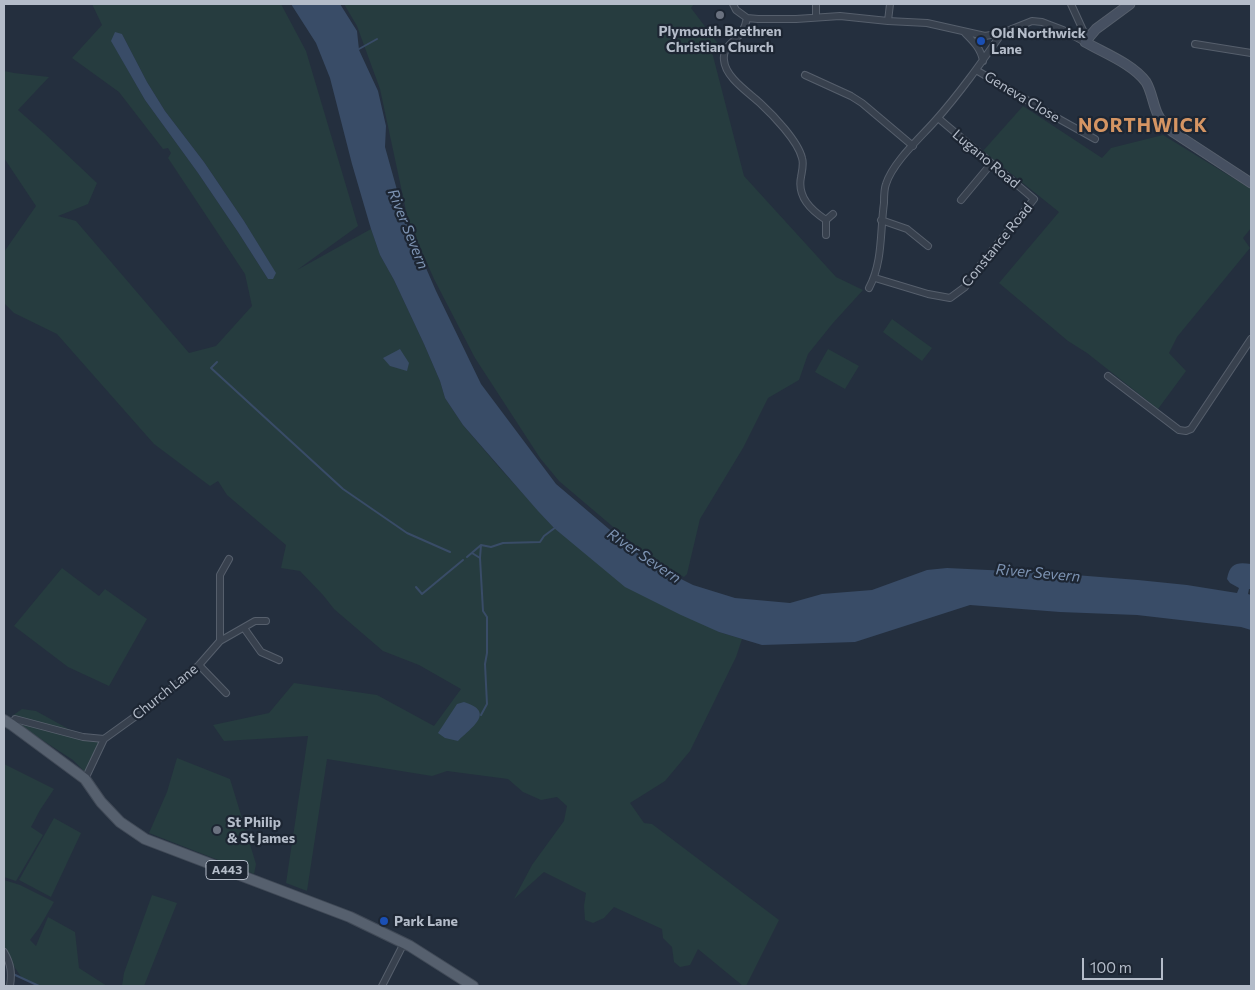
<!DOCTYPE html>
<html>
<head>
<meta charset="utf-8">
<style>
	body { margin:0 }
	#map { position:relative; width:1255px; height:990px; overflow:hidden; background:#242f3e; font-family:Commissioner,sans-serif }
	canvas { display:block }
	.frame { position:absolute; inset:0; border:5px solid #b4bcc9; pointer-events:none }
	.scale { position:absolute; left:1082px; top:958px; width:81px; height:22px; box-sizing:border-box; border:2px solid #b4bcc9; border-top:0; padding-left:6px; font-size:15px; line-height:18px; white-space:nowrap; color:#b4bcc9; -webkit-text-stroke:4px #1d2633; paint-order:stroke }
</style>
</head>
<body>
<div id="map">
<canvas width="1255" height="990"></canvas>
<div class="frame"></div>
<div class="scale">100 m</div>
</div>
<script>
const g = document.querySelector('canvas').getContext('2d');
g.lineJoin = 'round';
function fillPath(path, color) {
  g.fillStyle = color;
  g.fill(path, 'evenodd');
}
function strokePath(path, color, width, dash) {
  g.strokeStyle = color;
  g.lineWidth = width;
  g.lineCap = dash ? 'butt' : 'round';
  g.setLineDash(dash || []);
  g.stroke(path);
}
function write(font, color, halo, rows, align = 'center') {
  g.font = font + ' Commissioner,sans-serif';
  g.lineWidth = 4.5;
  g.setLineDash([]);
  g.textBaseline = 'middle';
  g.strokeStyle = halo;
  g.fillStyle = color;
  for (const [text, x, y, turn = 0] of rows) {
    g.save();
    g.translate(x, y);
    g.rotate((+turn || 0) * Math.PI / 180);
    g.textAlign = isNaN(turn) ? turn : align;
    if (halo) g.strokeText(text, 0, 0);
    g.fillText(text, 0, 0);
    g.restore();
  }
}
const green = new Path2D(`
	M92 4H281L306 51 358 226 297 270 371 229 380 255 394 280 424 344 440 381 445 398 463 425 498 466 554 528 719 632 742 639 736 657 690 751 665 781 630 803 644 823 652 824 779 920 746 986H743L698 949 690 965 680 967 674 962 672 947 663 938 662 929 614 907 604 918 593 923 585 920 584 906 586 893 544 872 514 899 532 865 564 821 567 806 557 797 541 800 523 792 508 779 447 771 432 776 327 759 307 891 286 883 308 736 224 741 213 725 269 713 294 683 377 695 434 726 461 689 419 665 383 651 334 609 323 595 300 571 281 568 286 545 227 495 218 481 210 486 154 444 57 334 14 313 4 303V252L36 206 4 158V71L14 73 49 77 18 110 44 133 97 183 88 204 58 216 76 221 189 353 216 346 252 306 245 274 168 158 171 153 168 148 163 149 119 92 72 58 102 25ZM122 34 147 82 165 111 204 162 244 221 275 272 268 279 238 232 198 173 145 100 112 42Z
	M344 4H694L691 8 719 45 712 52 744 176 836 277 863 290 833 323 808 354 799 380 768 398 743 448 700 519 687 574 684 577 651 559 559 481 540 458 475 358 434 279 408 220 380 89 357 26Z
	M1023 106 1102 158 1111 148 1163 135 1251 189V228L1243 238 1250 248 1177 337 1169 353 1186 371 1158 409 1087 353 1068 341 999 283 1059 212 983 151Z
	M892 319 932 348 922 361 883 332Z
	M828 349 859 366 845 389 815 372Z
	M62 568 99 596 105 589 147 619 109 686 68 667 14 626Z
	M22 709 36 711 83 737 104 739 86 773 73 760 19 725 12 716Z
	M177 758 230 779 256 864 254 874 149 833 167 792Z
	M4 764 54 789 40 810 31 827 43 835 16 881 4 877Z
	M54 818 81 833 51 897 19 880Z
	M4 880 20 885 54 902 39 928 30 940 36 946 48 917 75 932 79 968 107 986H39L22 978 4 952Z
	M152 895 177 903 144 986H122L124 973Z`);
const water = new Path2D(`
	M291 4H340L357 31 359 50 378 91 386 126 385 147 406 222 436 291 481 384 556 484 649 563 693 585 735 598 790 603 822 594 872 590 927 570 947 568 1050 573 1138 580 1187 585 1237 593 1239 588 1230 583 1227 579C1230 563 1237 562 1251 564V589H1249L1248 594 1251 595V630L1241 627 1137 615 1060 612 970 605 855 642 762 645 719 632 681 615 625 587 554 528 538 511 463 425 445 398 440 381 424 344 394 280 380 255 371 229 352 164 330 78 316 43Z
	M115 32 122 34 147 82 165 111 204 162 244 221 276 273 273 279H268L238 232 198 173 145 100 111 41Z
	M400 349 409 363 407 371 390 366 383 358Z
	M464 702C496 712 472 727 458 741L445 738 438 733 457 704Z`);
const stream = new Path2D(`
	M359 49 377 39
	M217 362 211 368 343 489 407 533 450 552
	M472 553 480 558 483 611 487 617V653L485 664 487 704 481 715
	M467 557 481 545 491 547 503 543 540 542 544 536 556 527
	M480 558 481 545
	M416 587 422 594 463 560
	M13 974 39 986`);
const street = new Path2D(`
	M733 4 736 10 747 18 758 19H796L840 16 888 21 927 23 985 36 1002 33 1032 21 1042 22 1063 30 1085 42
	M816 4V17
	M1071 4 1087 39
	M747 18C746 23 745 27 742 32 735 41 722 47 724 60 725 77 748 92 760 103 773 115 798 141 802 158 804 164 802 171 801 177 797 197 811 210 826 220
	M888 21 890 4
	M964 32C972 40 981 48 983 61
	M1195 44 1251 53
	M976 70 1052 115 1095 139
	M805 75 851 96 862 103 913 146
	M961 200 991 164
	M881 220 907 229 928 246
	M826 235V220L833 214
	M875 278 928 294 950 298 965 287 982 263 1034 199 938 118
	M869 288C883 262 880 231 884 203 884 196 884 189 886 184 893 162 920 138 935 121 960 93 981 63 1002 33
	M1108 376 1179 430 1186 431 1191 429 1251 339
	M244 628 261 652 279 660
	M220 641 255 621H266
	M199 665 226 693
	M12 725 15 719 83 737 104 739
	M85 779 104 739 154 703 199 665 220 641V575L229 559
	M4 952C11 964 12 973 10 986
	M382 986 404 943`);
const secondary = new Path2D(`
	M1130 4 1096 29 1085 42C1104 53 1133 64 1146 82 1152 92 1153 105 1158 115 1161 122 1167 127 1173 132L1251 183`);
const primary = new Path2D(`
	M4 720 12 725 85 779 101 802 120 822 145 839 350 917 410 946 473 986`);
const markers = [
	[720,15,5,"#6b7280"],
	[981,41,5,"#1a4fb4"],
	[217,830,5,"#6b7280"],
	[384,921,5,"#1a4fb4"]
];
const shields = [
	[227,870,42]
];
const shieldNames = [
	["A443",227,870]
];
const poiNames = [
	["Plymouth Brethren",720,31,"center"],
	["Christian Church",720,47,"center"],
	["Old Northwick",991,33],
	["Lane",991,49],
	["St Philip",227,822],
	["& St James",227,838],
	["Park Lane",394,921]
];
const streetNames = [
	["Geneva Close",1022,97,31],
	["Lugano Road",986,159,40],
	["Constance Road",997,245,-51],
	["Church Lane",165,692,-39]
];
const waterNames = [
	["River Severn",408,229,68],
	["River Severn",644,556,34],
	["River Severn",1038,573,5]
];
const districtNames = [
	["NORTHWICK",1143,126]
];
fillPath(green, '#263c3f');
fillPath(water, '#394c67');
strokePath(stream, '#394c67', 2);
strokePath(street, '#565f6c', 8);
strokePath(secondary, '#565f6c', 11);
strokePath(primary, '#414a57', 12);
strokePath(street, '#38414e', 6);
strokePath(secondary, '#465061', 9);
strokePath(primary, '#56606e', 10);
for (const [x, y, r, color] of markers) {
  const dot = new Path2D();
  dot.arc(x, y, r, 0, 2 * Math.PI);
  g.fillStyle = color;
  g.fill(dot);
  strokePath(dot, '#1d2633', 2);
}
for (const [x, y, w] of shields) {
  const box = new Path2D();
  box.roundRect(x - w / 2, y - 9.5, w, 19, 4);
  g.fillStyle = '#1d2633';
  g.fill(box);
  strokePath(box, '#b4bcc9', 1);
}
write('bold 12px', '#b4bcc9', null, shieldNames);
write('bold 14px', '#b4bcc9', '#1d2633', poiNames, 'left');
write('14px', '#b4bcc9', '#1d2633', streetNames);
write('italic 15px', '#7c92b1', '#1d2633', waterNames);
g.letterSpacing = '1px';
write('bold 19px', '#d59563', '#1d2633', districtNames);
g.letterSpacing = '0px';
</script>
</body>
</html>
